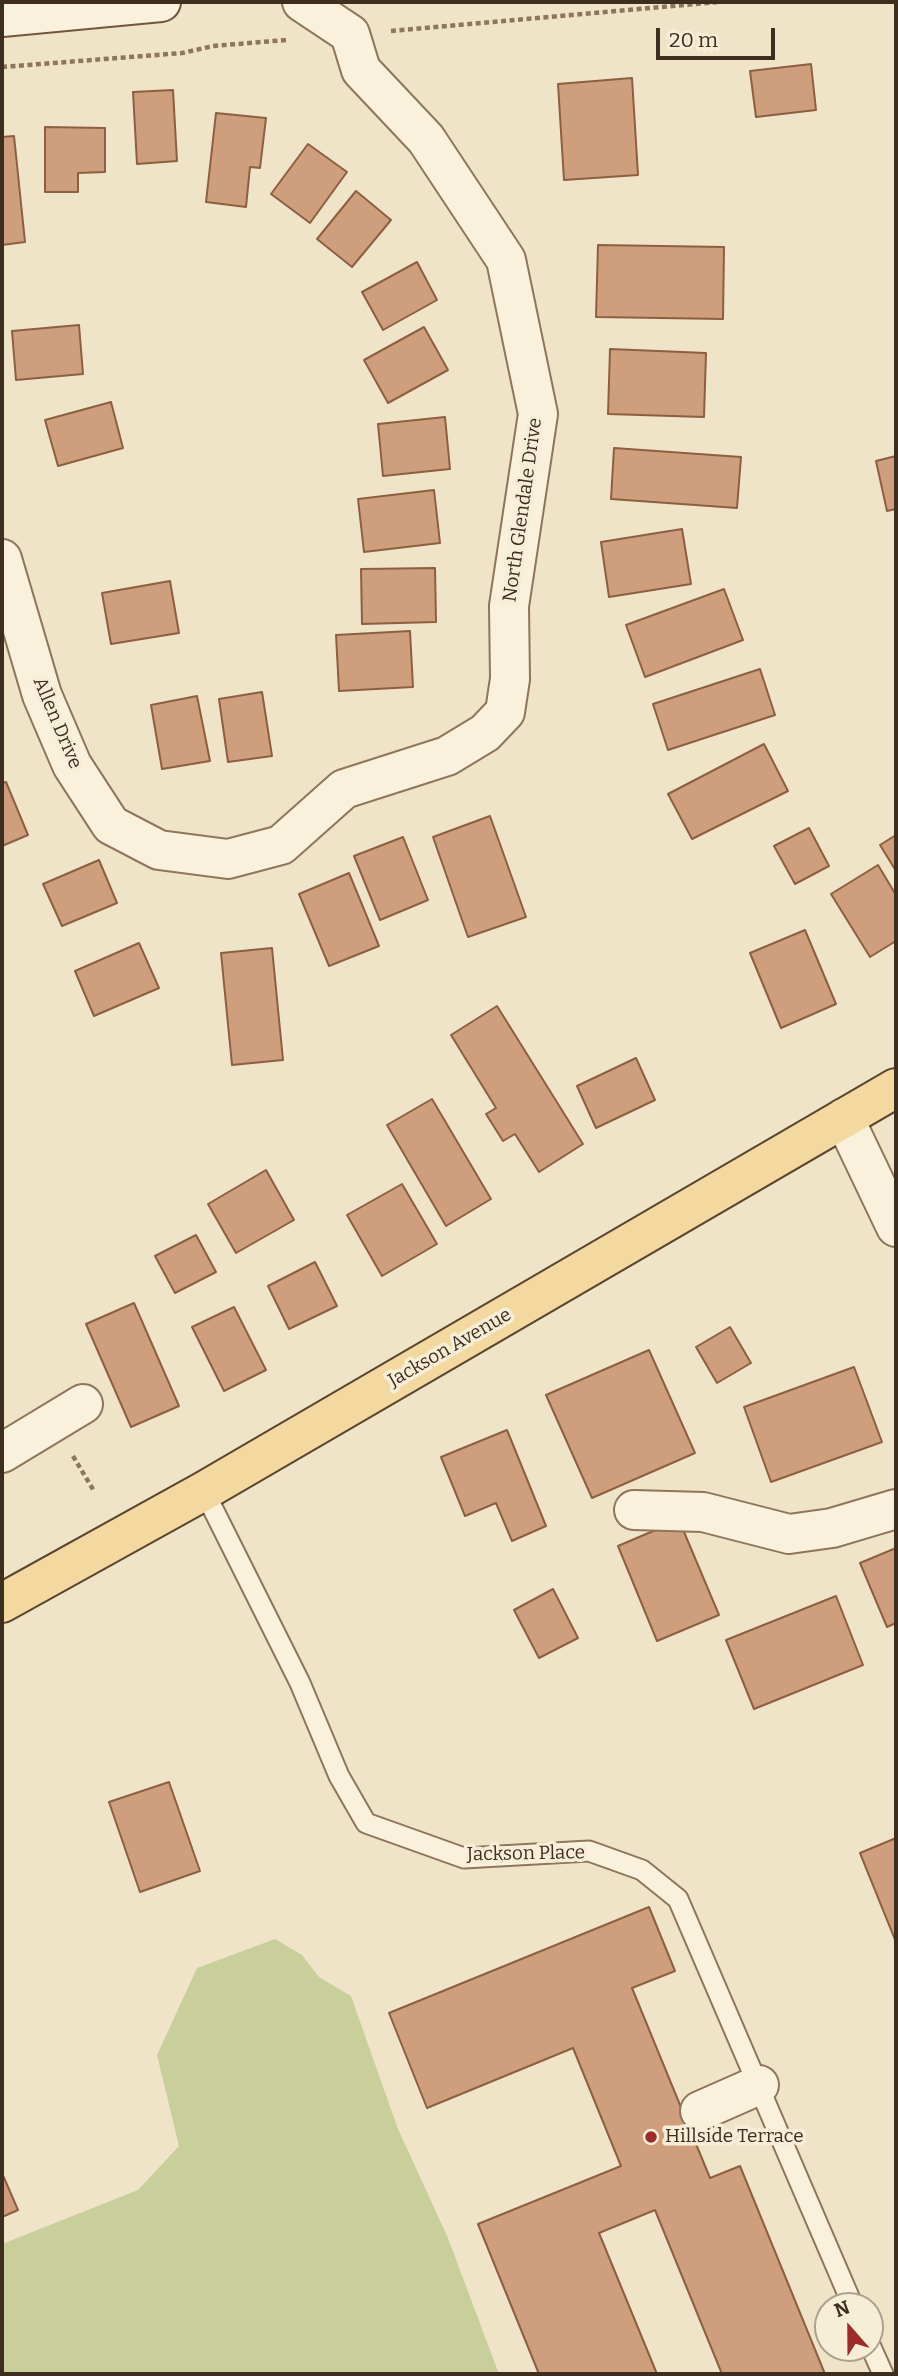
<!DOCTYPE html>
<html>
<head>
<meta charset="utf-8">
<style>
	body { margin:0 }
	#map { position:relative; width:898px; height:2376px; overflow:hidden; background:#f0e4c8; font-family:Bitter,serif }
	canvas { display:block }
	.frame { position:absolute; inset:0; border:4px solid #3d2e20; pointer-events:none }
	.north { position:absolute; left:814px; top:2292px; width:70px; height:70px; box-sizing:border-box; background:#f7eed8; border:2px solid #ada18e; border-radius:50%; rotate:339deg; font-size:19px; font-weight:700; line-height:28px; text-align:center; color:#3d2e20 }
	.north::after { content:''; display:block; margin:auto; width:24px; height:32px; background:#9e2a2b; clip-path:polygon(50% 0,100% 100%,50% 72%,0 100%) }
	.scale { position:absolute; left:656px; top:28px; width:119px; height:32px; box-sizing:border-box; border:4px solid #3d2e20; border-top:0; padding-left:9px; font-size:21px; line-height:24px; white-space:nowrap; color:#3d2e20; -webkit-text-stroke:5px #f7eed8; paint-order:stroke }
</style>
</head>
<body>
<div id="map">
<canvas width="898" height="2376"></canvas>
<div class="frame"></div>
<div class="north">N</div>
<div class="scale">20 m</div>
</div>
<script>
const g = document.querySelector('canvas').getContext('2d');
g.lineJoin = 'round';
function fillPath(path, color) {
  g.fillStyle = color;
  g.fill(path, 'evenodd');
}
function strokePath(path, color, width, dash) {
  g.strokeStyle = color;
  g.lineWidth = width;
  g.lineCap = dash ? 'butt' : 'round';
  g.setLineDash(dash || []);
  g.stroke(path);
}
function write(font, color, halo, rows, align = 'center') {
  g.font = font + ' Bitter,serif';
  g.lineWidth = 7;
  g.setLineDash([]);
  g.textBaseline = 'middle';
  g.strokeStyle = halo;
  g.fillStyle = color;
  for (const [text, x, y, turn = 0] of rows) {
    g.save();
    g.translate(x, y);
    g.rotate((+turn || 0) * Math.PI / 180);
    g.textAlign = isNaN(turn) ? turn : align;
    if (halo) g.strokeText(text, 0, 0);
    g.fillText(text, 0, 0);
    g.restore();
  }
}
const green = new Path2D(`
	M275 1939 302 1955 319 1977 351 1996 398 2129 448 2238 499 2374H2V2244L138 2190 179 2146 157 2055 197 1968Z`);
const building = new Path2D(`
	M811 64 816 110 756 117 750 71Z
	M632 78 638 175 564 180 558 84Z
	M173 90 177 161 137 164 133 92Z
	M216 113 266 118 260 168 250 167 246 207 206 202Z
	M45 127 105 128V172L78 173V192H45Z
	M14 136 25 242 2 245V137Z
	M308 144 347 172 310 223 271 194Z
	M356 191 391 220 352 267 317 239Z
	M598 245 724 247 723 319 596 317Z
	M417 262 437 300 383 330 362 292Z
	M79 325 83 374 16 380 12 331Z
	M424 327 448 370 388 403 364 360Z
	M610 349 706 353 704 417 608 414Z
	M111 402 123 448 58 466 45 420Z
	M445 417 450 469 383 476 378 424Z
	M614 448 741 457 737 508 611 499Z
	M896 456V509L887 511 876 461Z
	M434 490 440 543 364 552 358 499Z
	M682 529 691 584 609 597 601 542Z
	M435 568 436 622 362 624 361 569Z
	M170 581 179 633 111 644 102 593Z
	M724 589 743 640 645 677 626 625Z
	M410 631 413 687 339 691 336 635Z
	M760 669 775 715 668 750 653 704Z
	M262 692 272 756 228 762 219 699Z
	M197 696 210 761 162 769 151 705Z
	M764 744 788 791 692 839 668 794Z
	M6 782 28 835 2 846V783Z
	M490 816 526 917 468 937 433 837Z
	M809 828 829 866 795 884 774 846Z
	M896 835V871L880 845Z
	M403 837 428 900 380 920 354 856Z
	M99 860 117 903 62 926 43 884Z
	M878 865 896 895V941L870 957 831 894Z
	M349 873 379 946 329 966 299 894Z
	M805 930 836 1004 781 1028 750 953Z
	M139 943 159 988 94 1016 75 971Z
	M272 948 283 1060 232 1065 221 953Z
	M497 1006 583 1144 539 1172 515 1134 503 1141 486 1114 496 1108 451 1035Z
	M636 1058 655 1100 596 1128 577 1086Z
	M432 1099 491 1199 446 1226 387 1125Z
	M266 1170 294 1220 236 1253 208 1204Z
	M402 1184 437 1244 382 1276 347 1215Z
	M196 1235 216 1272 175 1293 155 1256Z
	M315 1262 337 1306 289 1329 268 1286Z
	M134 1303 179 1406 131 1427 86 1324Z
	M234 1307 266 1370 224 1391 192 1327Z
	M730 1327 751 1363 717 1383 696 1347Z
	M649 1350 695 1453 592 1498 546 1395Z
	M854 1367 882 1442 771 1482 744 1407Z
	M507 1430 546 1526 512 1541 496 1503 465 1516 441 1457Z
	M679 1520 719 1615 657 1641 618 1546Z
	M896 1548V1623L887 1627 860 1563Z
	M553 1589 578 1638 539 1658 514 1610Z
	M836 1596 863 1665 754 1709 726 1640Z
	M169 1782 200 1871 140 1892 109 1802Z
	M896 1838V1942L860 1853Z
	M649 1907 675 1971 632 1988 710 2178 740 2166 825 2374H722L655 2210 599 2233 657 2374H539L478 2224 621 2166 573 2048 427 2108 389 2013Z
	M2 2173 18 2210 2 2217Z`);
const path = new Path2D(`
	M391 31 719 2
	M2 67 182 53 213 46 286 40
	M73 1456 94 1491`);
const service = new Path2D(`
	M204 1491 300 1683 339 1776 366 1823 464 1858 589 1851 642 1870 678 1899 853 2306
	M870 2345 883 2374`);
const minor = new Path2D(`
	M2 559 42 695 72 765 111 825 159 850 228 859 281 845 344 789 447 756 485 733 505 712 510 679 509 606 538 414 506 260 426 139 361 70 350 34 302 2
	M844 1118 896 1227
	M2 1453 83 1404
	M634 1510 703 1512 789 1534 832 1528 896 1509
	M700 2111 759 2085`);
const secondary = new Path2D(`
	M2 17 161 2`);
const primary = new Path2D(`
	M2 1603 204 1491 896 1088`);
const markers = [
	[651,2137,7,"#9e2a2b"]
];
const streetNames = [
	["North Glendale Drive",523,510,-82],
	["Allen Drive",57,723,67],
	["Jackson Avenue",450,1348,-30],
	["Jackson Place",526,1854,-1]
];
const poiNames = [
	["Hillside Terrace",665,2137]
];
fillPath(green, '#c9cf9b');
fillPath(building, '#cf9f7d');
strokePath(building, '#8d5f41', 2);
strokePath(service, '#8d765c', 23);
strokePath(minor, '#8d765c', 42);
strokePath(secondary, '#6f573f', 42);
strokePath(primary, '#5b4430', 42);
strokePath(path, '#8d765c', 4.5, [5, 3.5]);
strokePath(service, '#faf1dc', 19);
strokePath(minor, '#faf1dc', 38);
strokePath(secondary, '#faf1dc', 38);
strokePath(primary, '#f3d9a0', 38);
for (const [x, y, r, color] of markers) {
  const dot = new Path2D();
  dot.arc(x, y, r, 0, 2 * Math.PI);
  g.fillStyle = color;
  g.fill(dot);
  strokePath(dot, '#f7eed8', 2.5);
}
write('19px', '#3d2e20', '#f7eed8', streetNames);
write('19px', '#3d2e20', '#f7eed8', poiNames, 'left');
</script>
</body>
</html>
